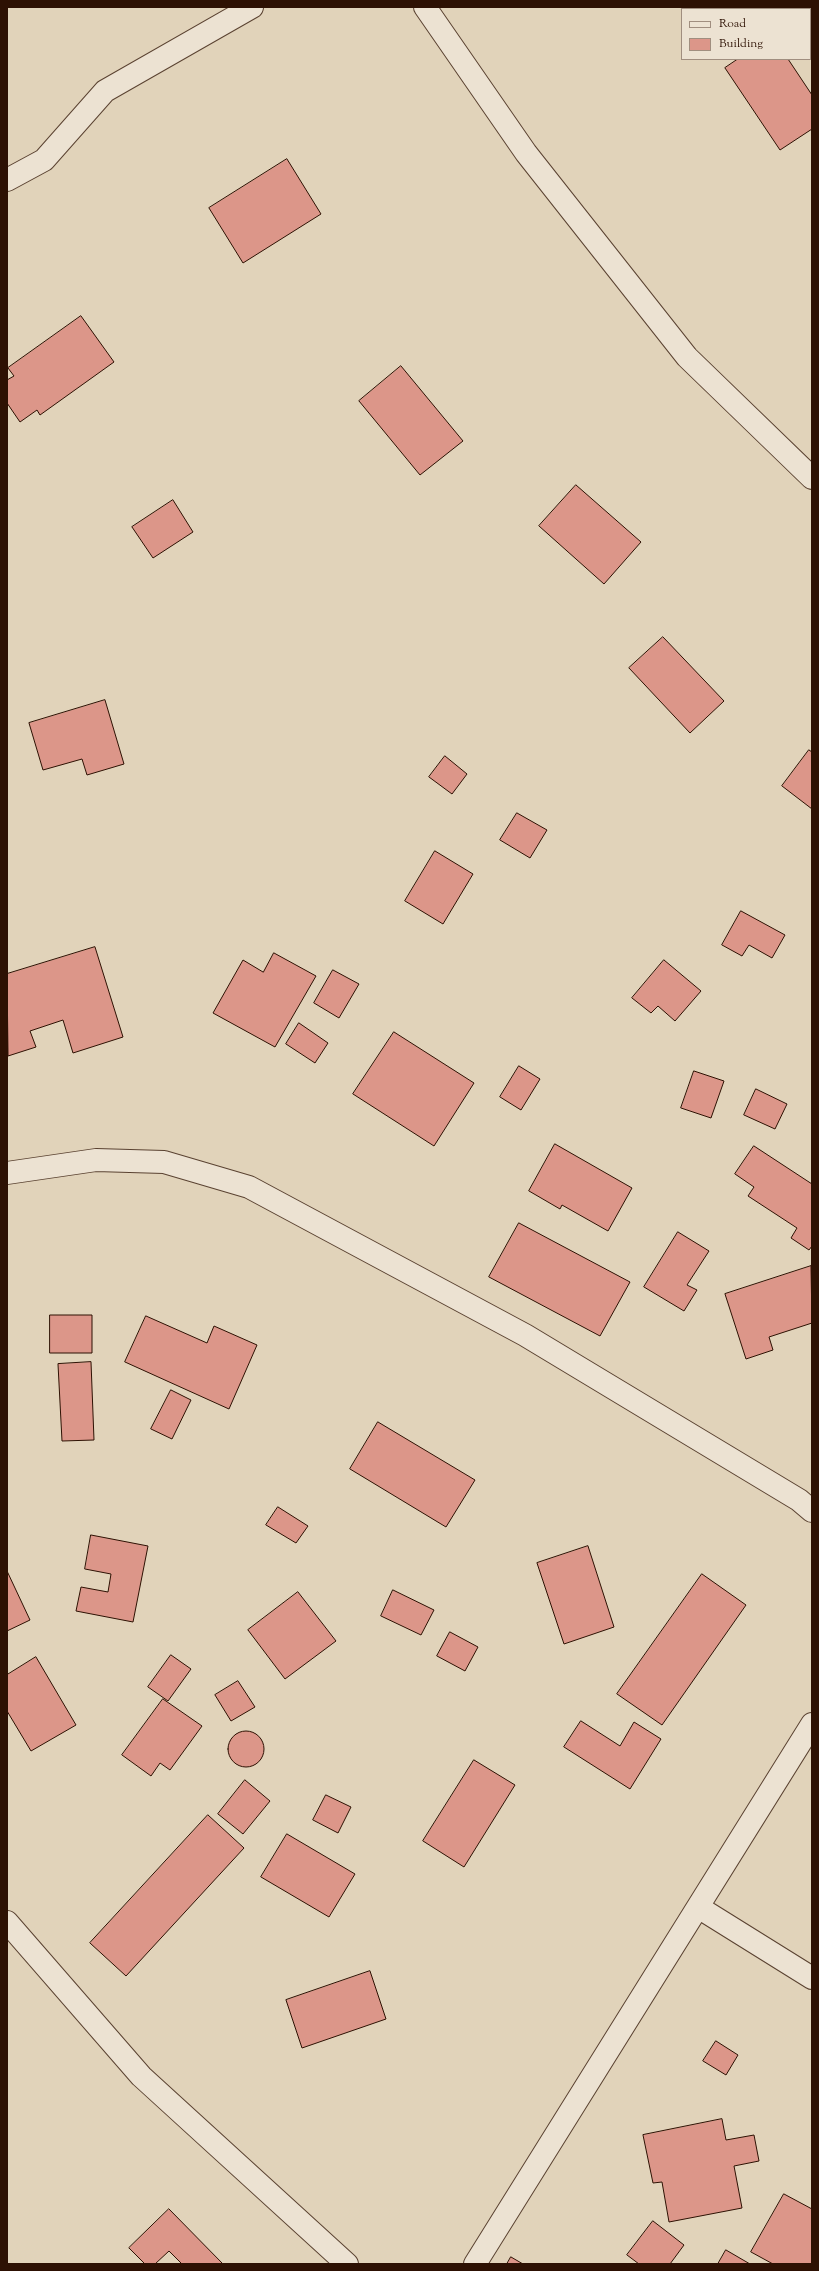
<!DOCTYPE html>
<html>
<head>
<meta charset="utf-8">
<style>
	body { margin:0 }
	#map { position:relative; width:819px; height:2271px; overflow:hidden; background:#e1d3ba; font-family:"Sorts Mill Goudy",serif }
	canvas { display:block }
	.frame { position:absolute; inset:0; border:8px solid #2d1103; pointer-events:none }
	.legend { position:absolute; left:681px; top:8px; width:130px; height:52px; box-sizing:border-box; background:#ece2d2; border:1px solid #a08e7f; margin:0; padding:5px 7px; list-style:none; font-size:12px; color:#2d1103 }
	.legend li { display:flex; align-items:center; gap:8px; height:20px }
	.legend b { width:20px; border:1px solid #a08e7f }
</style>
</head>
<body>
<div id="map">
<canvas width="819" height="2271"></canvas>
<div class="frame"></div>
<ul class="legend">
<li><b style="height:5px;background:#ece2d2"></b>Road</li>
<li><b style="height:11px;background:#dc9689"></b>Building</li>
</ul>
</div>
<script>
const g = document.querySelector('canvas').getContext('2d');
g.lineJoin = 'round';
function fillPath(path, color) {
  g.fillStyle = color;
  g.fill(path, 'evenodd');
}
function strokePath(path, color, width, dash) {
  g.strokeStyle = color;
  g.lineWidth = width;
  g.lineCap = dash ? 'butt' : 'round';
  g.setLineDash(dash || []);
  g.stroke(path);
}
const building = new Path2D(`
	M738 59H788L812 95V129L780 150 725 68Z
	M287 159 321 214 243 263 209 208Z
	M81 316 114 362 40 415 37 410 20 422 7 403V380L14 376 8 368Z
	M401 366 463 441 420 475 359 401Z
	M576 485 641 542 604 584 539 526Z
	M173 500 193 532 153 558 132 527Z
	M663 637 724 701 690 733 629 668Z
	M105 700 124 764 87 775 82 759 43 770 29 723Z
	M809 750 812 752V809L782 786Z
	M445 756 467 774 452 794 429 777Z
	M517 813 547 830 530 858 500 840Z
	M435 851 473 874 443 924 405 901Z
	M741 911 785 935 772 958 749 945 742 956 722 945Z
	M95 947 123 1037 73 1053 63 1020 30 1031 36 1047 8 1056 7 974Z
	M274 953 316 976 275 1047 213 1013 243 960 263 972Z
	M664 960 701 991 675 1021 658 1006 651 1013 632 998Z
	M333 970 359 984 339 1018 314 1003Z
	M299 1023 328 1043 315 1063 286 1044Z
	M394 1032 474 1083 434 1146 353 1094Z
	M519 1066 540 1079 521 1110 500 1097Z
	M694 1071 724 1081 711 1118 681 1108Z
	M756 1089 787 1104 775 1129 744 1115Z
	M555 1144 632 1188 608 1231 562 1205 560 1209 529 1191Z
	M754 1146 812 1184V1246L809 1250 791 1238 797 1228 748 1196 754 1187 735 1174Z
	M519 1223 630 1282 600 1336 489 1277Z
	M678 1232 709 1251 687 1285 697 1290 684 1311 644 1287Z
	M811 1266 812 1323 769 1337 773 1350 746 1359 725 1294Z
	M50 1315H92V1353H50Z
	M146 1316 207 1343 214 1326 257 1345 229 1409 125 1362Z
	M91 1362 94 1440 62 1441 58 1364Z
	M171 1390 191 1400 172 1439 151 1429Z
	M378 1422 475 1480 446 1527 350 1469Z
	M278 1507 308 1526 296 1543 266 1525Z
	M91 1535 148 1546 133 1622 76 1611 81 1587 108 1592 111 1574 85 1569Z
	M588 1546 614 1627 564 1644 537 1563Z
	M7 1571 30 1620 7 1631Z
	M702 1574 746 1605 662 1725 617 1694Z
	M393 1590 434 1610 421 1635 381 1616Z
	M298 1592 336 1641 285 1679 248 1630Z
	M450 1632 478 1647 465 1671 437 1656Z
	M171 1655 191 1669 168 1701 148 1687Z
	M36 1657 76 1725 31 1751 7 1711V1675Z
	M238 1681 255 1707 231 1721 215 1695Z
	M163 1699 202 1726 170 1770 160 1763 151 1776 122 1755Z
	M581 1721 620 1746 634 1722 661 1739 630 1789 564 1747Z
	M228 1749a18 18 0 1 1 36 0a18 18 0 1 1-36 0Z
	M474 1760 515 1785 464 1867 423 1841Z
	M245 1780 270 1801 243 1834 218 1814Z
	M326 1795 351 1807 338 1833 313 1820Z
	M208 1815 244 1848 126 1976 90 1943Z
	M287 1834 355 1874 329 1917 261 1877Z
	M370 1971 386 2019 302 2048 286 2000Z
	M716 2041 738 2055 726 2075 703 2061Z
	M722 2119 726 2140 754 2135 759 2161 734 2166 742 2208 669 2222 662 2182 653 2183 643 2135Z
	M784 2194 812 2209V2264H773L751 2252Z
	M169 2209 223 2264H182L169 2251 155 2264H145L129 2248Z
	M653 2221 684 2245 670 2264H639L627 2255Z
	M726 2250 750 2264H718Z
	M511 2257 523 2264H507Z`);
const minor = new Path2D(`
	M425 7 526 153 687 357 812 478
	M7 180 44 160 105 91 252 7
	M7 1173 96 1160 164 1162 249 1187 525 1335 799 1500 812 1511
	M698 1907 812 1978
	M7 1922 141 2076 347 2264
	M475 2264 812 1724`);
fillPath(building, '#dc9689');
strokePath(building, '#2d1103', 1);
strokePath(minor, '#5a4231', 24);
strokePath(minor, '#ece2d2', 22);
</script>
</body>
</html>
